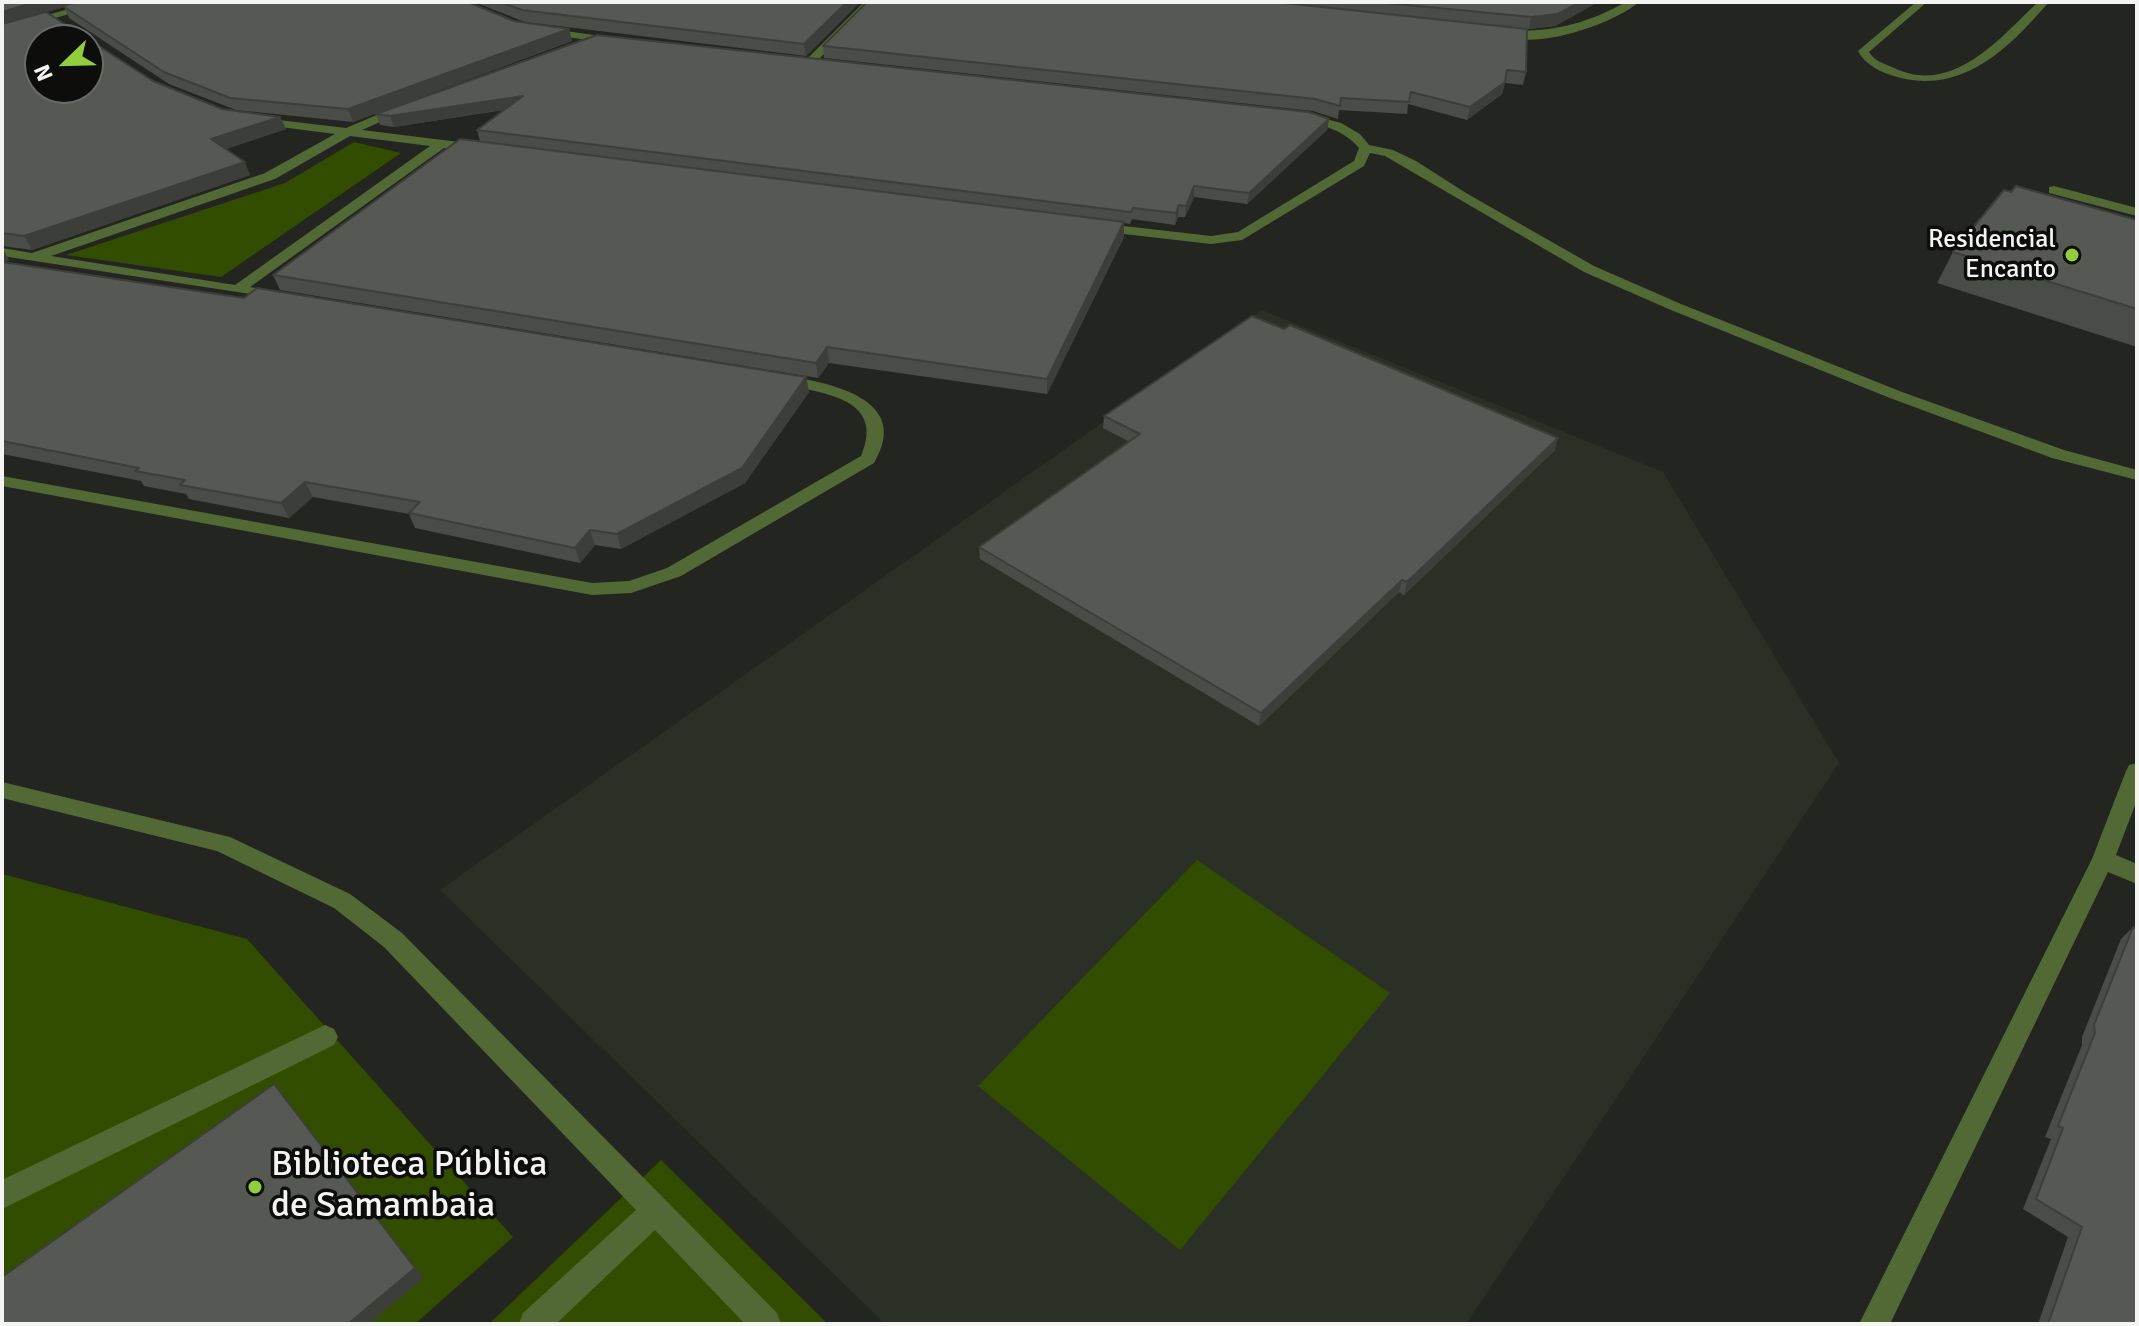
<!DOCTYPE html>
<html>
<head>
<meta charset="utf-8">
<style>
	body { margin:0 }
	#map { position:relative; width:2139px; height:1326px; overflow:hidden; background:#232521; font-family:Signika,sans-serif }
	canvas { display:block }
	.frame { position:absolute; inset:0; border:4px solid #f4f5f2; pointer-events:none }
	.north { position:absolute; left:24px; top:24px; width:80px; height:80px; box-sizing:border-box; background:#0d0e0c; border:2px solid #696a68; border-radius:50%; rotate:247deg; font-size:22px; font-weight:700; line-height:32px; text-align:center; color:#f4f5f2 }
	.north::after { content:''; display:block; margin:auto; width:28px; height:36px; background:#92cd3e; clip-path:polygon(50% 0,100% 100%,50% 72%,0 100%) }
</style>
</head>
<body>
<div id="map">
<canvas width="2139" height="1326"></canvas>
<div class="frame"></div>
<div class="north">N</div>
</div>
<script>
const g = document.querySelector('canvas').getContext('2d');
g.lineJoin = 'round';
function fillPath(path, color) {
  g.fillStyle = color;
  g.fill(path, 'evenodd');
}
function strokePath(path, color, width, dash) {
  g.strokeStyle = color;
  g.lineWidth = width;
  g.lineCap = dash ? 'butt' : 'round';
  g.setLineDash(dash || []);
  g.stroke(path);
}
function write(font, color, halo, rows, align = 'center') {
  g.font = font + ' Signika,sans-serif';
  g.lineWidth = 7;
  g.setLineDash([]);
  g.textBaseline = 'middle';
  g.strokeStyle = halo;
  g.fillStyle = color;
  for (const [text, x, y, turn = 0] of rows) {
    g.save();
    g.translate(x, y);
    g.rotate((+turn || 0) * Math.PI / 180);
    g.textAlign = isNaN(turn) ? turn : align;
    if (halo) g.strokeText(text, 0, 0);
    g.fillText(text, 0, 0);
    g.restore();
  }
}
const built = new Path2D(`
	M1262 310 1663 472 1839 763 1466 1324H885L440 890Z`);
const green = new Path2D(`
	M354 142 401 153 221 277 66 255 285 183Z
	M1197 860 1390 993 1180 1250 978 1086Z
	M2 874 247 939 513 1237 415 1324H2Z
	M661 1160 828 1324H489Z`);
const minor = new Path2D(`
	M93 2H109L2 34V28Z
	M864 2H875L813 65H805V61Z
	M1626 2H1639C1612 25 1529 53 1497 33L1502 30C1550 33 1584 25 1626 2Z
	M1916 2H1927L1869 52C1874 61 1885 64 1894 68 1953 96 2000 38 2038 2H2049C2009 48 1963 95 1897 77 1882 73 1865 65 1858 51Z
	M544 28 615 38 620 41 615 44 540 33 539 31Z
	M403 104 409 108 407 110 362 130 475 144 481 148 475 152 444 148 250 287 283 293V299L2 256V248L32 253 265 173 335 134 257 124 253 123V117L346 128ZM350 136 430 146 235 285 51 256 275 179Z
	M1303 113 1341 123 1360 134 1369 145 1393 150 1416 161 1466 193 1594 266 1681 304 1902 392 2064 450 2137 470V480L2052 458 1890 398 1671 310 1584 272 1385 156 1370 153 1364 166 1242 240 1211 244 1098 231 1091 227 1098 223 1211 236 1238 232 1354 161 1359 148C1343 129 1321 125 1299 120V114Z
	M2054 186 2137 208V216L2049 193V187Z
	M783 375C829 383 913 398 874 463L681 576 631 593 592 595 2 486V476L592 583 629 581 667 568 861 456C887 396 819 393 777 383L775 380Z
	M2137 763V800L2116 855 2137 864V884L2108 872 1890 1324H1859L2092 859 2126 771 2129 765Z
	M2 782 230 837 350 894 402 933 777 1313 781 1324H745L655 1230 556 1324H519L523 1313 636 1210 384 947 334 908 217 851 2 798Z
	M325 1025 334 1029 338 1037 334 1045 2 1209V1180Z`);
const wall = new Path2D(`
	M2 2 514 21 572 41 353 122 236 110 169 84 69 18 64 7 46 12 153 81 222 109 280 117 286 129 226 149 250 175 32 250 2 246Z
	M474 2H860L806 56 525 22Z
	M867 2H1598L1555 26 1529 29 1515 28 1526 72 1523 85 1505 83 1502 94 1467 120 1408 104 1407 114 1339 110 1338 119 1313 111 824 58 823 46Z
	M597 35 1329 119 1327 130 1247 204 1194 197 1185 217H1178L1175 225 1132 219 1130 224 1124 223V237L1047 394 829 363 818 378 280 290 273 275 480 141 477 130 504 110 394 127 380 125 376 114Z
	M2137 220V347L1937 283 1953 252Z
	M2 248 9 260 5 262 244 298 806 377 809 392 745 483 621 549 595 545 580 563 415 528 409 514 313 497 289 518 189 499 186 494 144 486 141 481 2 454Z
	M1104 416 1555 450 1404 595 1399 592 1259 726 980 559 979 547 1130 442 1103 428Z
	M2133 927 2137 1324H2038L2068 1237 2023 1209 2051 1139 2045 1137 2082 1045V1037L2121 939Z`);
const shadedWall = new Path2D(`
	M36 2H82L2 25V12Z
	M847 2H860L806 56 804 44Z
	M1580 2H1598L1555 26 1529 29 1531 17Z
	M569 29 572 41 353 122 348 109Z
	M1505 82 1502 94 1467 120 1470 107Z
	M523 96 526 106 394 127 390 116Z
	M280 117 286 129 217 152 211 139Z
	M1329 119 1327 130 1247 204 1249 193Z
	M245 162 250 175 32 250 24 236Z
	M1194 186V197L1185 217 1186 206Z
	M1179 205 1178 217 1175 225 1176 213Z
	M1124 222V237L1047 394V379Z
	M2 248 9 260 2 263Z
	M827 347 829 363 818 378 816 363Z
	M806 377 809 392 745 483 621 549 617 534Z
	M1558 438 1555 450 1404 595 1407 582Z
	M305 482 313 497 289 518 281 503Z
	M590 530 595 545 580 563 575 548Z
	M1402 580 1399 592 1259 726 1261 713Z
	M274 1084 424 1278 369 1324H348Z`);
const building = new Path2D(`
	M2 2H36L2 12Z
	M77 2H468L514 21 569 29 348 109 230 98 164 72 63 6Z
	M500 2H847L804 44 522 10Z
	M867 2H1275L1527 29 1526 72 1507 70 1505 82 1470 107 1411 92 1409 102 1341 98 1340 106 1315 99 823 46Z
	M1377 2H1580L1558 14 1531 17Z
	M46 12 153 81 222 109 280 117 211 139 245 162 24 236 2 233V24ZM40 40H88V88H40Z
	M597 35 1309 112 1329 119 1249 193 1194 186 1186 206 1179 205 1176 213 1133 208 1131 212 477 130 523 96 390 116 376 114Z
	M460 139 1124 222 1047 379 827 347 816 363 273 275Z
	M2016 186 2137 220V309L1953 252 2004 190 2011 192Z
	M2 262 244 298 257 288 806 377 742 468 617 534 590 530 575 548 409 513 420 502 305 482 281 503 180 485 185 480 135 471 139 468 2 441Z
	M1252 316 1284 329 1290 325 1558 438 1407 582 1402 580 1261 713 979 547 1140 434 1104 416Z
	M2133 927 2137 929V1324H2048L2082 1227 2036 1199 2063 1128 2058 1126 2095 1033 2094 1025Z
	M274 1084 415 1268 348 1324H2V1277Z`);
const markers = [
	[2072,255,8,"#92cd3e"],
	[255,1187,8,"#92cd3e"]
];
const farPoinames = [
	["Residencial",2056,240],
	["Encanto",2056,270]
];
const nearPoinames = [
	["Biblioteca Pública",271,1166],
	["de Samambaia",271,1207]
];
fillPath(built, '#2b3027');
fillPath(green, '#324d00');
fillPath(minor, '#526936');
fillPath(wall, '#494c47');
fillPath(shadedWall, '#3c3e3a');
fillPath(building, '#555853');
strokePath(building, '#3c3e3a', 2);
for (const [x, y, r, color] of markers) {
  const dot = new Path2D();
  dot.arc(x, y, r, 0, 2 * Math.PI);
  g.fillStyle = color;
  g.fill(dot);
  strokePath(dot, '#0d0e0c', 3);
}
write('26px', '#f4f5f2', '#0d0e0c', farPoinames, 'right');
write('36px', '#f4f5f2', '#0d0e0c', nearPoinames, 'left');
</script>
</body>
</html>
